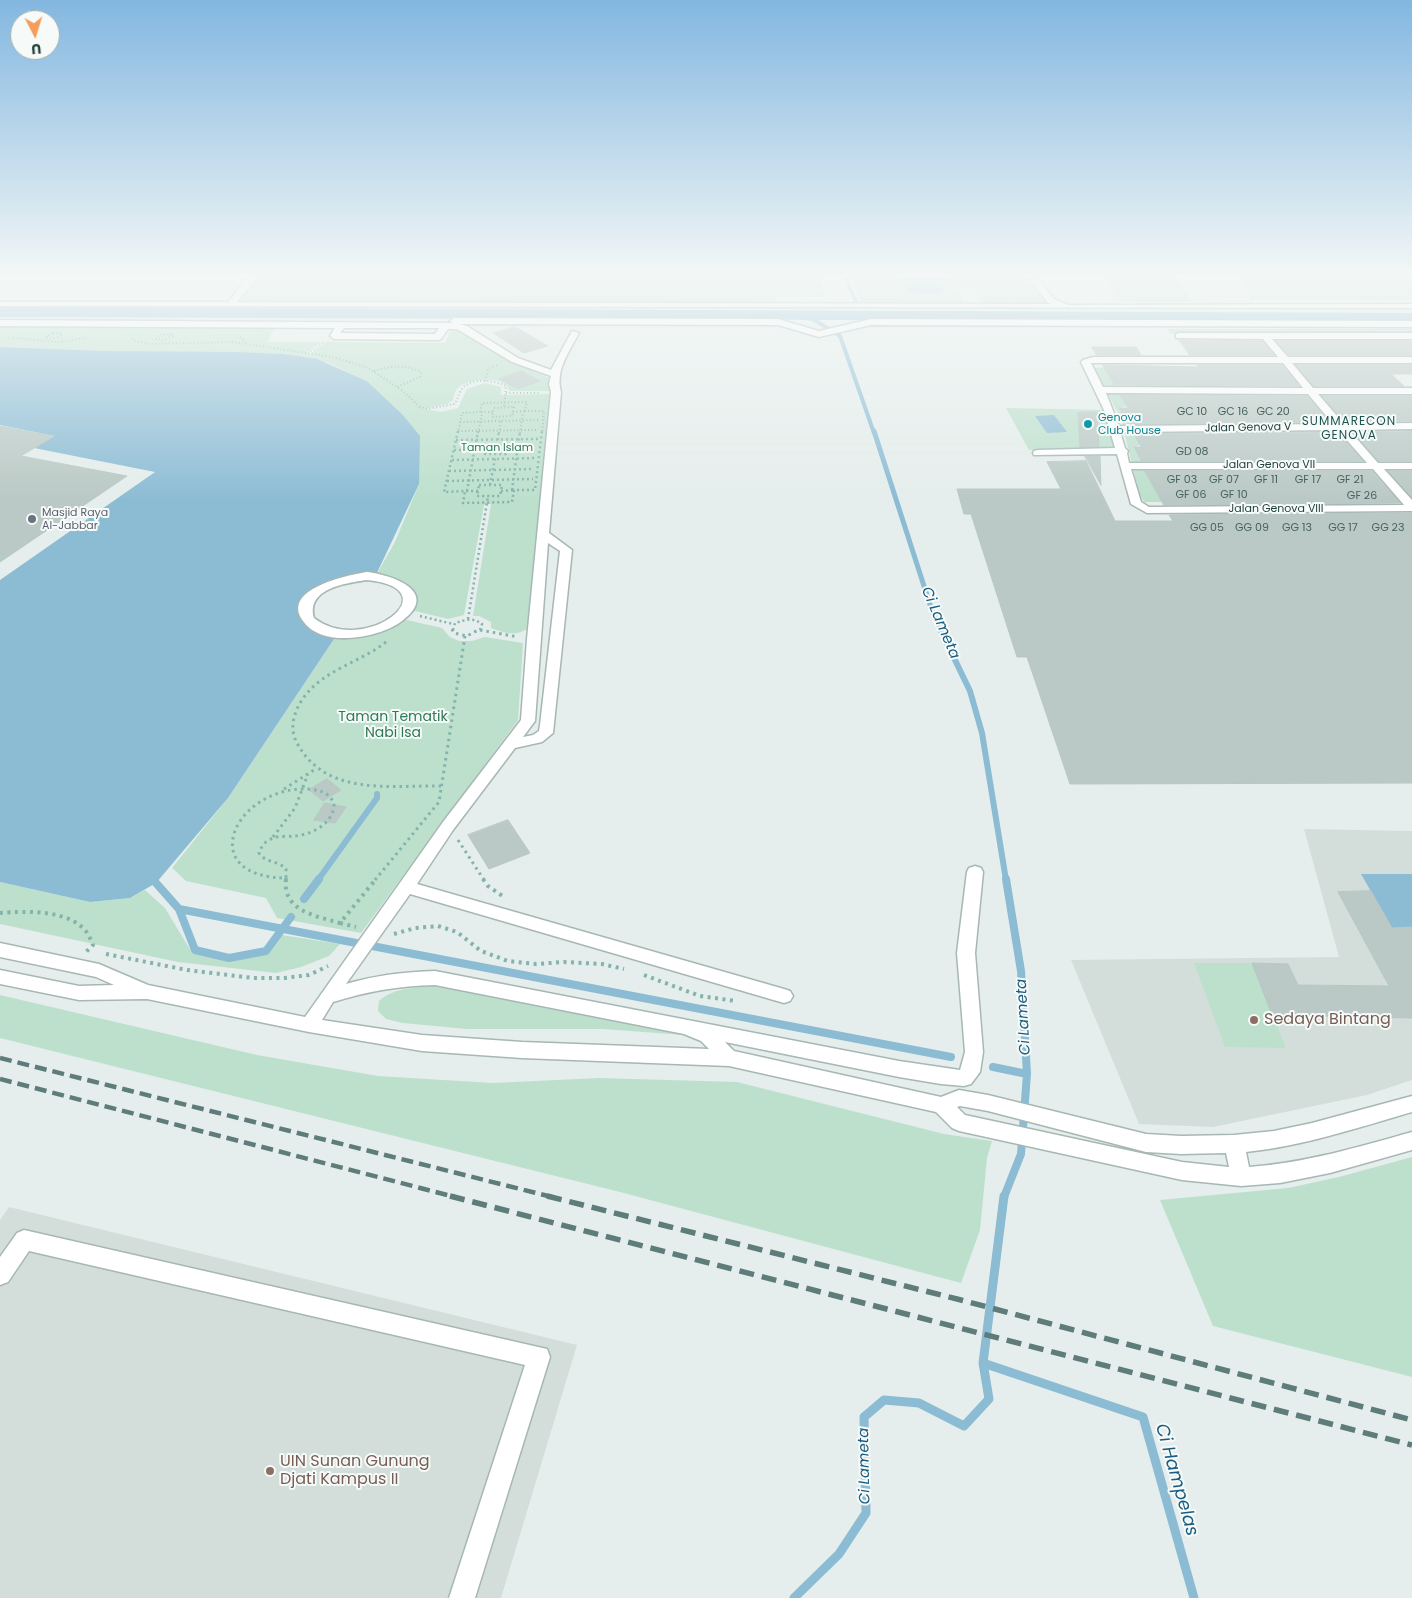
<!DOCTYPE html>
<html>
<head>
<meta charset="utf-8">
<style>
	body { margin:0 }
	#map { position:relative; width:1412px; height:1598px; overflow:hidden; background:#e5eeec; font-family:Poppins,sans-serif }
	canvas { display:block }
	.north { position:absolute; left:10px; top:10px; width:50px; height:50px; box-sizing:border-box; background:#f6faf9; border:1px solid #a2b0ae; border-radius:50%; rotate:175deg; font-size:14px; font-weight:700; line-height:20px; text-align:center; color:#23413e }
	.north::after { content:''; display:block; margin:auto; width:18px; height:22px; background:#f59d5c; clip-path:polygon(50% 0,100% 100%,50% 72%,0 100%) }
</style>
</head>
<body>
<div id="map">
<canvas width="1412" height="1598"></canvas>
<div class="north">U</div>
</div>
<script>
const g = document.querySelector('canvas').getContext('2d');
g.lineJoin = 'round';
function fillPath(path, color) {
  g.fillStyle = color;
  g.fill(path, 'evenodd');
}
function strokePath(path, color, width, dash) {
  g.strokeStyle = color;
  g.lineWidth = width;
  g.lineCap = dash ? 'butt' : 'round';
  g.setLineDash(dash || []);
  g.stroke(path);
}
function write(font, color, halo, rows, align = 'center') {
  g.font = font + ' Poppins,sans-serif';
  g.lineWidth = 4;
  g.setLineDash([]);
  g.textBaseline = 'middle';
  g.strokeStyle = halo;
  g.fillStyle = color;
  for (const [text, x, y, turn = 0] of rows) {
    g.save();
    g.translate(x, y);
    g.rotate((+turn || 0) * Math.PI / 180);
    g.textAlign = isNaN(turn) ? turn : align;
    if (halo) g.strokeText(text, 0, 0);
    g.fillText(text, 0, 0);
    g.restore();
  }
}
const built = new Path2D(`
	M1304 829 1412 831V1080L1367 1095 1213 1127 1139 1124 1071 960 1339 957Z
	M9 1207 577 1345 501 1598H0V1220Z`);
const green = new Path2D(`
	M258 276H819L825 297 777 296 776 304 241 301Z
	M850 276H1025L1044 301 1055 305H982L974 286H957L965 305 862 304Z
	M1105 276H1175L1193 302H1121Z
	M1239 276H1412V300H1251Z
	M0 325 276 326 267 342H321L307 353 311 354 326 342 445 343 452 328H457L506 359 551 379 552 391H509C507 375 470 379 460 386 455 390 454 394 453 400L447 404 425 409 441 412 458 408 467 389 485 383 501 387V395L554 394 528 628C517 637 504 633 491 628V622L479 616H473L491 504 484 505 464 615 448 619 407 609 406 588 375 577 395 542 419 484 402 414 367 381 328 363 284 354 75 351 0 347Z
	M1168 329H1412V334H1171Z
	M1261 339H1275L1412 496V502H1400Z
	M1105 367 1127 406 1119 408 1142 444 1134 447 1162 502H1144L1139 493 1121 419 1094 368Z
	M1006 408 1106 410 1116 449 1029 450Z
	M398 618 442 628 450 637 459 641H472L485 637 523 643 518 720 361 933 277 918 266 898 186 881 172 868 228 798 338 633H356Z
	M0 882 90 902 130 898 145 890 165 908 191 951 228 960 265 954 282 935 340 944 329 956 301 967 276 973 178 962 0 924Z
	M1194 963H1252L1286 1048 1225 1047Z
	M430 986 472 992 684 1035 603 1029H467L403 1023 386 1019 378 1011 379 1001C393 988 412 988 430 986Z
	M0 995 257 1055 378 1076 493 1083 599 1078 737 1082 944 1134 992 1141 987 1158 980 1230 961 1283 620 1192 0 1038Z
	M1412 1157V1377L1213 1326 1160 1200 1288 1188 1339 1177Z`);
const water = new Path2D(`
	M902 276H949L942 283 944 290C935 296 918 294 908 291Z
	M0 307 1412 313V322L0 317Z
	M0 347 102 351 237 352 284 354 317 359 367 381 402 414 420 436 419 484 375 577 322 588 306 616 338 633 228 798 156 883 130 898 90 902 0 882V580L155 472 34 448 54 436 0 425Z
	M1054 415 1067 432 1047 433 1035 416Z
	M1361 874H1412V927L1392 928Z`);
const streamFar4 = new Path2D(`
	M844 276 857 304
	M807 318 813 319 840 336 874 433`);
const streamFar3 = new Path2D(`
	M874 431 933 614 941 630`);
const streamFar2 = new Path2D(`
	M940 629 970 691 982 733 1006 880
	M318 880 377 798V794`);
const streamFar1 = new Path2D(`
	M156 883 179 909 951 1057
	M304 899 319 879
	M179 909 195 950 229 958 266 951 291 917
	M993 1067 1027 1074
	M1004 1197 1021 1154 1027 1074 1021 971 1006 879`);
const stream = new Path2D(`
	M983 1363 1143 1417 1194 1598
	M794 1598 839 1554 866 1513 864 1417 884 1400 919 1403 964 1426 989 1399 983 1363 1004 1196`);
const building = new Path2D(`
	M515 327 519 329 548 346 524 353 493 333Z
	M1179 340 1262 341 1274 355H1190Z
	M1276 341H1412V355H1289Z
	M1092 347H1136L1141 355H1097Z
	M1103 365 1199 367 1197 365H1282L1299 386 1115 385Z
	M1296 365H1412V374H1391L1404 386H1314Z
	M521 371 540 381 518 389 499 379Z
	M1120 395 1307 396 1329 422 1129 424 1119 408H1128Z
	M1322 396H1412V421L1345 422Z
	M1097 412 1099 447H1080L1078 413Z
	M0 426 54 436 21 456 127 476 0 562Z
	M1412 431V461H1379L1353 432Z
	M1337 432 1363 461H1140L1141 460 1134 447H1141L1134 434Z
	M1085 456H1100L1101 485Z
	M1086 461 1115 521H1173L1169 515 1412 513V783L1070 784 1027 657H1017L971 514H964L957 489H1061L1047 462Z
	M1145 471H1372L1400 503 1164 505Z
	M1388 471H1412V497Z
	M327 779 341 790 323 801 309 790Z
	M325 803 346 807 335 823 314 820Z
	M508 820 530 853 489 869 468 835Z
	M1371 891 1392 928 1412 927V1018L1272 1015 1252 963 1288 964 1298 985 1389 986 1338 892Z`);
const pathFar3 = new Path2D(`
	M53 333H60L62 335 55 338 45 337Z
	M170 334 173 336 164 340 156 339 159 335Z
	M240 337 247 344
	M13 338 59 342 86 338
	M133 338 134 341 150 344 233 342 333 357 368 368 403 391 420 407 428 409 454 404C458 400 458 395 461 390 469 377 495 380 506 386L504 408
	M311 352 323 343
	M374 371C391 366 405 364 421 372L420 377 397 387
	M485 381 488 369 497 365
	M506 393H541
	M514 407 512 416 492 417 494 408Z
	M481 412H493
	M513 412 525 411
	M460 422 539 420
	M458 431 537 430
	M458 433 462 413 480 412 482 403 527 402 525 411H544L542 433
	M478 433 482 413
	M499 433 501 421
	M520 433 523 412`);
const pathFar2 = new Path2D(`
	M458 431 444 492 465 491 463 503 512 502 514 490H535L542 431
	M456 440 538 439
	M508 444 506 454H485L487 445Z
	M497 445 499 431
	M507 449 537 448
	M454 450H486
	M452 460 536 458
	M449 471 533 469
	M447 481 533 479
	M479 485H502L500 496H477Z
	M490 485 495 458
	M512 490 520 431
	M466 491H478
	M467 491 478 431
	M501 491 513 490
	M420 616 453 624
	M468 619 488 496
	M453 630 455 623C465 620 473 617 482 624L480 630`);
const pathFar1 = new Path2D(`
	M452 629 454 633 467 636 480 629
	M480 630 518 637
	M386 642C362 661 330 668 309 691 297 704 287 725 297 743 326 797 390 785 441 786
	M284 789 317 768
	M301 789C315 789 330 790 334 805 333 824 311 835 294 836 287 837 279 835 271 839 265 841 261 847 259 853 265 863 278 860 286 869V878C196 877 232 792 301 789Z
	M273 837 295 808 308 774
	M458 840 484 880
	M286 880V878
	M375 880 439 802 465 636`);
const path = new Path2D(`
	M286 879C282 911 316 916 340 923L376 879
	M483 879 488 886 504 897
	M0 913C27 911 71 909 88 934 90 937 91 942 93 945L86 952
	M340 923 356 927
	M394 934 415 928 438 926 457 932 481 951 508 961 536 964 564 962 602 964 624 969
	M106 954 187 970 253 978H284L309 975 328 966
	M644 975 700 996 736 1001`);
const minor = new Path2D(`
	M249 276H258L237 302 1053 304 1048 303 1028 276H1036L1054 299 1068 305 1412 304V308L0 306V302H228Z
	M454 318 778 319 819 331 871 319 1412 321V327L871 325 819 337 778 325 459 324 467 326 518 358 551 370 572 331 579 333C569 352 555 370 561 392L549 533 572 550 553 733 542 742 515 748 453 830 417 884 784 989 790 991 793 996 790 1001 784 1003 410 894 346 984C376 975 404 972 435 971L899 1061 960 1070 965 1052 957 953 967 872 969 868 975 866 981 868 983 872 975 953 983 1052 980 1072 971 1084 964 1086 941 1084 899 1077 725 1042 734 1051 941 1097 959 1090 988 1095 1146 1134 1181 1136 1234 1135 1274 1131 1312 1123 1412 1096V1112C1357 1128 1303 1146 1246 1152L1249 1167C1305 1163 1358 1147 1412 1132V1150L1330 1173 1280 1183 1241 1186 1182 1180 959 1131 952 1128 936 1112 729 1066 522 1058 422 1051 309 1032 147 999 79 1000 0 984V970L79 986 114 985 96 977 0 957V943L99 964 148 985 305 1017 443 822 521 720 527 639 551 392 549 384 551 376 512 362 457 329H448L441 339 438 340 334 339 330 336 335 328 0 326V320L453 323 450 321ZM344 328H439L435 334 340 333ZM548 543 560 551 540 725 539 731 533 735 523 737 535 721ZM435 985 684 1034 701 1041 709 1049 522 1042 422 1035 322 1020 333 1002C369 991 398 986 435 985ZM960 1106 988 1111 1146 1152 1181 1154 1226 1153 1229 1167 1182 1162 965 1115 957 1107Z
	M1179 333H1412V339H1272L1288 357H1412V363H1292L1313 388H1412V394H1318L1344 424 1412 423V429L1349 430 1378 463H1412V469H1384L1412 500V511L1147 513 1131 504 1117 454 1034 455 1033 453 1034 451 1038 450 1115 448 1104 410 1081 362 1083 360 1093 357H1278L1263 339 1176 338V334ZM1091 363H1283L1303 388 1103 387ZM1106 393 1308 394 1333 424 1119 426ZM1338 430 1367 463H1129L1127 453 1128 451 1125 448 1120 432ZM1131 469H1373L1404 505 1149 507 1141 502Z
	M367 572C393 575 441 592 402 621 380 638 322 649 303 621 280 589 348 575 367 572ZM367 580C453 589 364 657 314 618 306 589 345 583 367 580Z
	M24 1230 547 1349 550 1357 475 1598H449L525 1365 29 1251 8 1282 0 1285V1257L17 1233Z`);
const railFar1 = new Path2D(`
	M0 1058 552 1197
	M0 1079 455 1197`);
const rail = new Path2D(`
	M450 1196 1412 1445
	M547 1196 961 1300 1412 1420`);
const markers = [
	[1088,424,5,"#0f9aa8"],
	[32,519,5,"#6b7280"],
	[1254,1020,5,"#8d6e63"],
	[270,1471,5,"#8d6e63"]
];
const numberNames = [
	["GC 10",1192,412],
	["GC 16",1233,412],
	["GC 20",1273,412],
	["GD 08",1192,452],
	["GF 03",1182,480],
	["GF 07",1224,480],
	["GF 11",1266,480],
	["GF 17",1308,480],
	["GF 21",1350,480],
	["GF 06",1191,495],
	["GF 10",1234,495],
	["GF 26",1362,496],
	["GG 05",1207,528],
	["GG 09",1252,528],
	["GG 13",1297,528],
	["GG 17",1343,528],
	["GG 23",1388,528]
];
const farCulturenames = [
	["Genova",1098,418],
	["Club House",1098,431]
];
const farStreetnames = [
	["Jalan Genova V",1248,428,-1],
	["Jalan Genova VII",1269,465],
	["Jalan Genova VIII",1276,509]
];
const farParknames = [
	["Taman Islam",497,448]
];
const farWorshipnames = [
	["Masjid Raya",42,513],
	["Al-Jabbar",42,526]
];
const farNeighbourhoodnames = [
	["SUMMARECON",1349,422],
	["GENOVA",1349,436]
];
const parkNames = [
	["Taman Tematik",393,717],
	["Nabi Isa",393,733]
];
const waterNames = [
	["Ci Lameta",940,623,67],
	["Ci Lameta",1024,1017,-93],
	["Ci Lameta",865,1466,-91]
];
const nearEducationnames = [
	["Sedaya Bintang",1264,1020],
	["UIN Sunan Gunung",280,1462],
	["Djati Kampus II",280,1480]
];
const nearWaternames = [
	["Ci Hampelas",1176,1480,74]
];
fillPath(built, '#d3dedb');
fillPath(green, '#bde0cd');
fillPath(water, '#8cbcd4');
strokePath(streamFar4, '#8cbcd4', 4);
strokePath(streamFar3, '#8cbcd4', 5);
strokePath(streamFar2, '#8cbcd4', 6);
strokePath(streamFar1, '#8cbcd4', 8);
strokePath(stream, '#8cbcd4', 9);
fillPath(building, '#bac9c5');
strokePath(building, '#b7c8c4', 1);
strokePath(minor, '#a7b7b4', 3);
strokePath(pathFar3, '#84b3ac', 2, [1, 2.5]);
strokePath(pathFar2, '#84b3ac', 2.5, [2, 3]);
strokePath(pathFar1, '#84b3ac', 3, [2.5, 4]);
strokePath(path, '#84b3ac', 4, [3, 4.5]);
fillPath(minor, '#fff');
strokePath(railFar1, '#5e7c79', 4.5, [12, 6]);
strokePath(rail, '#5e7c79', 5.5, [15, 8]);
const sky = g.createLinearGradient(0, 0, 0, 500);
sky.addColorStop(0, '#83b7e0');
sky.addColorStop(0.55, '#f3f7f6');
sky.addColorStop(1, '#f3f7f600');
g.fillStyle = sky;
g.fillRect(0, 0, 1412, 500);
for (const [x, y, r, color] of markers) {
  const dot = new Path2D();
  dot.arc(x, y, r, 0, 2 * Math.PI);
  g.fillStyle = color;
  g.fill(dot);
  strokePath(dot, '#f6faf9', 2);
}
write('11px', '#496360', null, numberNames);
write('11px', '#0d838f', '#f6faf9', farCulturenames, 'left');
write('11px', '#23413e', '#f6faf9', farStreetnames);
write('11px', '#2c7957', '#f6faf9', farParknames);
write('11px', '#5b616d', '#f6faf9', farWorshipnames, 'left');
g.letterSpacing = '1px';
write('12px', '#1e5450', '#f6faf9', farNeighbourhoodnames);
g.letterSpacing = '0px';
write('14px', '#2c7957', '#f6faf9', parkNames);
write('italic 15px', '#1b5d7f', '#f6faf9', waterNames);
write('16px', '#785e54', '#f6faf9', nearEducationnames, 'left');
write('italic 18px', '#1b5d7f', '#f6faf9', nearWaternames);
</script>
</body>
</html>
